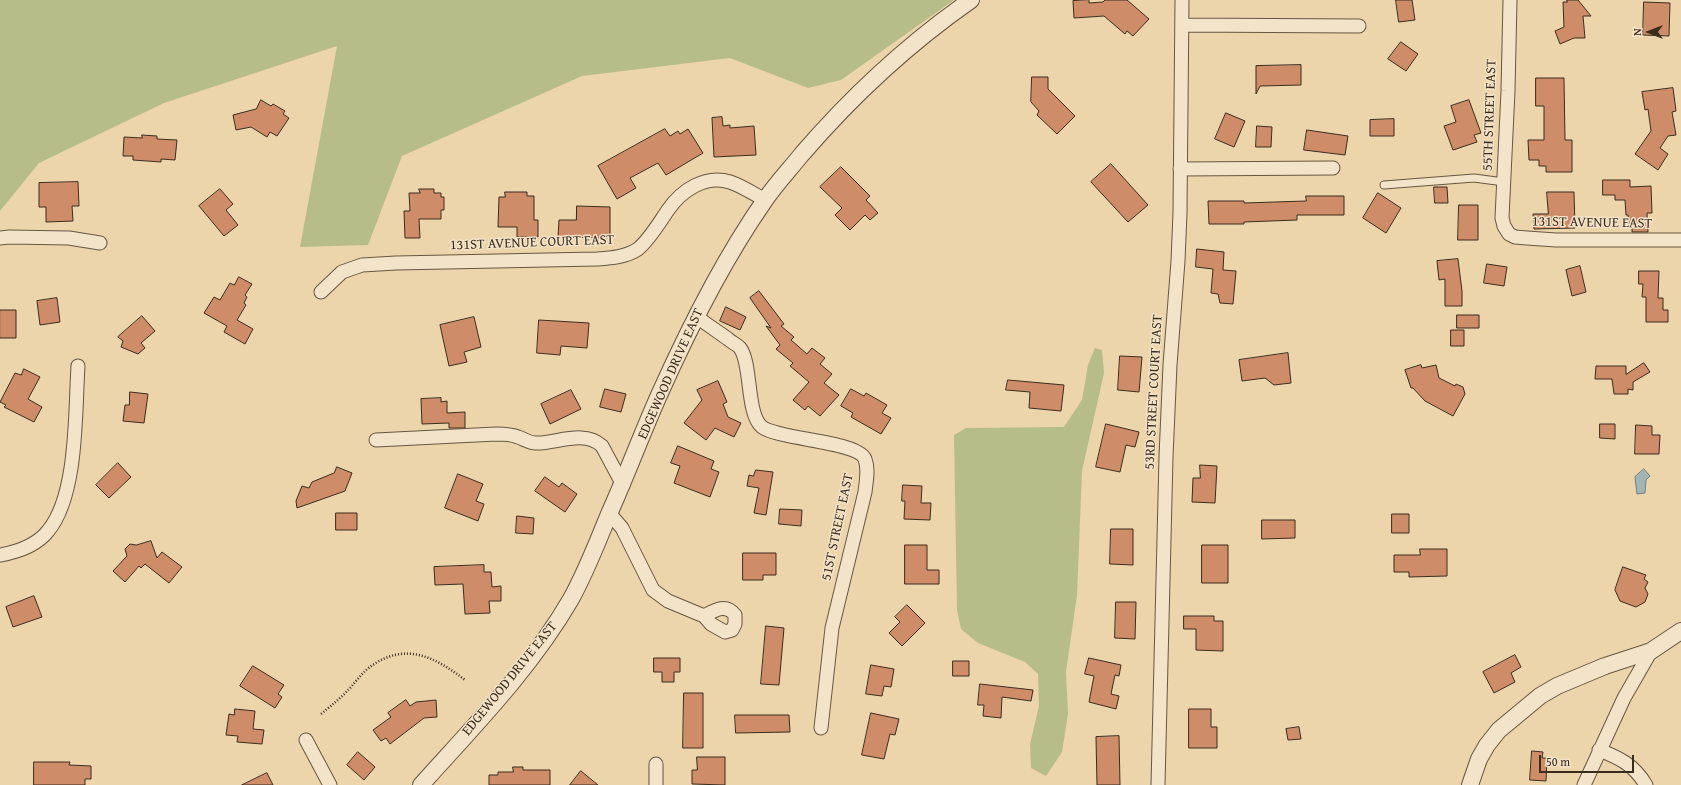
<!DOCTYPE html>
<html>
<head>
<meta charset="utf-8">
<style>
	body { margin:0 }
	#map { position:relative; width:1681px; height:785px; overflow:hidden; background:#ecd4ab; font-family:"Gentium Book Plus",serif }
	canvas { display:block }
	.north { position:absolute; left:1629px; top:12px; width:40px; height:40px; -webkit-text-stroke:3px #f3e3c8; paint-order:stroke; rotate:270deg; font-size:11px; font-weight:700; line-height:16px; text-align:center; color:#3a2d1d }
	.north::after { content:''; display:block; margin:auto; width:14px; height:18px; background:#3a2d1d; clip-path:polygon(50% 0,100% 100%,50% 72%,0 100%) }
	.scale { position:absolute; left:1539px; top:755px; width:95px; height:18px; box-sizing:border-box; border:2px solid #3a2d1d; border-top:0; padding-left:5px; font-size:12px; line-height:14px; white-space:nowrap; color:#3a2d1d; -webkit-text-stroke:3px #f3e3c8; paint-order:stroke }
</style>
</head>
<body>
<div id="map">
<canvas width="1681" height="785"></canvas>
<div class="north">N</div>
<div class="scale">50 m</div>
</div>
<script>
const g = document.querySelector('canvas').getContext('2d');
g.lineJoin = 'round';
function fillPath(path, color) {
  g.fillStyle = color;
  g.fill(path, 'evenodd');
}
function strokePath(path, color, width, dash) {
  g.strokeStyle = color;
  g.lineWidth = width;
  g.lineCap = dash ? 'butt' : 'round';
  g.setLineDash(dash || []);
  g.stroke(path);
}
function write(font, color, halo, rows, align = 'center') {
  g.font = font + ' "Gentium Book Plus",serif';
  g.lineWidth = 3;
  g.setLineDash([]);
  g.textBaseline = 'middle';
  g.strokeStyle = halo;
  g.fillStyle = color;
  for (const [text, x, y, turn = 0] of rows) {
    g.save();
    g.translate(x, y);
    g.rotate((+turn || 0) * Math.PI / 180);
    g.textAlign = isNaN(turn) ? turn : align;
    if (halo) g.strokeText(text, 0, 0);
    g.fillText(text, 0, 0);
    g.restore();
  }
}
const green = new Path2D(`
	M0 0H954L841 80 808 88 730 58 582 76 402 156 368 245 300 247 337 46 164 103 39 163 0 211Z
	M1095 348 1102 350 1104 373 1082 471 1077 595 1066 672 1068 714 1062 752 1046 776 1031 768 1030 744 1039 706 1038 674 1025 662 978 643 961 629 957 610 954 435 966 428 1064 427 1082 400 1088 365Z`);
const water = new Path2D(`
	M1644 469 1650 476 1646 480 1645 493 1637 494 1635 477Z`);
const building = new Path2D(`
	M1089 0V3L1103 2 1105 0H1127L1149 19 1133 36 1127 31 1125 34 1104 16 1074 18 1073 1Z
	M1396 0H1412L1415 20 1399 22Z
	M1567 0H1578L1591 16H1583L1585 38H1574L1560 44 1555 31 1564 27 1563 2H1567Z
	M1644 2 1670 3 1669 36 1643 35Z
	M1401 42 1418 54 1406 71 1388 59Z
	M1301 65V85L1260 86 1256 94V66Z
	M1032 77H1048V89L1075 116 1057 134 1037 115 1039 111 1031 102Z
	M1536 78H1564L1565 140H1572V172H1546V166H1539V160H1529L1528 140H1544V106H1536Z
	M1673 88 1676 111 1672 112 1676 135 1668 136 1660 148 1668 154 1658 170 1635 154 1651 131 1648 109 1645 110 1642 92Z
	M261 100 271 106 273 104 285 111 283 114 289 118 277 136 270 132 267 137 251 127 236 130 233 115 256 109Z
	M1469 100 1481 133 1474 135 1477 142 1453 150 1444 126 1456 122 1451 106Z
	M1226 113 1245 121 1234 147 1215 139Z
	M722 117 723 126 730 125V128L754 126 756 155 714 157 712 118Z
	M1394 119V136H1370V120Z
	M1257 126 1272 127 1271 147H1256Z
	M665 129 670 136 678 131 680 134 688 129 703 153 666 175 658 163 630 178 636 188 617 199 598 166Z
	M1307 130 1348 136 1345 155 1304 150Z
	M142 135 157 136V139L177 140 175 160 161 159V162L133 160V156H123L124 137 142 138Z
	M1111 164 1148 205 1128 222 1091 182Z
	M841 167 870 196 866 200 878 213 870 220 865 215 850 230 835 215 842 208 820 187Z
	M1603 180H1630V187L1651 186 1652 213H1647L1648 232H1632V227H1629L1628 215H1626L1625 200H1615V195H1603Z
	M78 182 79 206H72L73 221 46 222V207H39V183Z
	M1434 187H1447L1448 203H1435Z
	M220 189 233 204 226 210 238 225 224 236 199 206Z
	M419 189H434V193H441V197H444V210H441V219H419L420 238H405L404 211H410L409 193H420Z
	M505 192H527V196H534V220H538V237H517V227H498L499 197H505Z
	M1547 192H1574L1575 228 1534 229 1533 214H1548Z
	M1378 193 1401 208 1386 233 1363 218Z
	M1306 196H1344V215H1297V220L1244 222V224H1209L1208 201H1244V203L1306 201Z
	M1459 205H1478V240H1458Z
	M577 206 610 207V238L558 237 559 220H576Z
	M1197 249 1224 252 1223 270 1236 271 1233 304 1220 303 1218 294 1211 293 1213 269 1196 267Z
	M1458 259 1462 291V306H1445V279L1439 280 1437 261Z
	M1487 264 1507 267 1504 286 1484 283Z
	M1580 266 1586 292 1572 296 1566 270Z
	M1639 271H1659L1658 298H1663V310H1668V322H1646V297H1642L1643 284H1639Z
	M239 277 252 284 245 295 247 297 244 303 246 305 237 320 253 329 245 344 224 332 227 326 204 313 214 297 220 300 230 283 234 285Z
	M759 291 784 324 781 326 794 337 791 340 807 354 812 348 825 358 820 364 832 374 824 383 839 395 820 416 808 406 805 410 793 400 809 382 790 366 793 363 776 349 780 345 766 326 771 328 750 298Z
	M57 298 60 322 40 325 37 301Z
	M726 307 746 317 740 330 720 321Z
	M0 310H16V338H0Z
	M1457 315H1479V328H1457Z
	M142 316 155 331 141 343 145 348 138 354 121 347 123 341 118 337Z
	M474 317 481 347 464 352 467 362 449 366 440 325Z
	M539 320 589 323 587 348 561 346 560 355 537 353Z
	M1451 330H1464V346H1451Z
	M1288 353 1291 383 1274 385 1265 378 1242 381 1239 360Z
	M1120 356 1142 357 1139 392 1118 390Z
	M1644 363 1650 372 1633 382V390L1628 389V394H1614L1612 379H1595L1596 366H1626V374Z
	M1421 365 1422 368 1436 365 1439 378 1455 386 1456 384 1463 387 1465 394 1453 416 1425 401 1413 388H1411L1405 370Z
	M24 369 40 377 28 399 42 407 34 422 4 407 6 405 0 402 15 373 21 375Z
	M1008 380 1064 385 1061 411 1029 408 1030 392 1006 390Z
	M718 381 727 402 723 404 728 417 741 423 734 437 715 428 706 440 684 423 702 400 697 390Z
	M605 389 626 394 621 412 600 407Z
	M851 389 864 396 866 393 887 405 882 413 891 418 881 434 851 417 853 413 841 406Z
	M571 390 581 409 550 424 541 404Z
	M130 392 148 394 144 423 123 421 125 405H129Z
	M441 398V402L447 401V413L465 412V428H449V423L422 424 421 399Z
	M1106 424 1139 432 1135 447 1126 445 1120 472 1096 467Z
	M1600 424H1615V439L1600 438Z
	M1636 425 1652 426V435H1660L1659 454H1635Z
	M678 446 714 461 711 469 719 472 710 497 674 483 680 466 671 463Z
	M118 463 131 477 109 498 96 485Z
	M1200 465 1217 466 1215 503 1192 502 1193 478H1200Z
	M337 467 352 473 345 491 297 508 296 501 302 486 309 488 312 482 334 473Z
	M756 470 773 472 766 515 754 513 759 488 747 486 749 475 753 476Z
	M458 474 483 484 476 501 484 504 478 521 445 508Z
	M545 477 559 487 562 483 577 494 565 512 535 491Z
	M903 485 922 486 921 503H931L930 520 904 519 905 501H902Z
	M780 509 802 510 801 526 779 524Z
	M336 513H357V530H336Z
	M1392 514H1409V533H1392Z
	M517 516 534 518 533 534 516 533Z
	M1262 520H1295V538L1262 539Z
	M1111 529H1133V565L1110 564Z
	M151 541 157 558 162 552 182 567 169 583 145 564 141 568 139 566 125 582 113 571 127 556 125 549 130 544 136 545Z
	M905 545H927V570H939V584H905Z
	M1202 545H1228V583H1202Z
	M1420 549H1447V576L1409 577V572H1394V555H1420Z
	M743 553H776V575H763V580H743Z
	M484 565V572H491L492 587 501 586V601H489L490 613 465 614 463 584 435 585 434 567Z
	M1623 567 1646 575 1644 579 1648 582 1645 588 1648 594 1645 602 1636 607 1620 601 1615 590Z
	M34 596 42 617 13 627 6 607Z
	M1116 602H1136L1135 639 1115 638Z
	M907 605 925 623 902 646 889 633 900 622 895 617Z
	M1184 616H1214V621H1223V651L1196 650V629H1184Z
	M766 626 784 628 779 685 761 684Z
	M1515 655 1521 667 1511 673 1515 682 1494 693 1483 672Z
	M654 658H680V672H674V682H662V672H654Z
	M1089 658 1121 665 1119 676 1115 675 1111 694 1119 696 1116 709 1089 702 1094 676 1085 674Z
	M953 661H969V676H953Z
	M871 665 894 669 891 687 884 686 882 696 866 694Z
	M253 666 284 685 278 694 282 697 275 708 240 686Z
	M980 684 1033 690 1031 701 1002 697 1001 718 983 716 984 705H978Z
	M684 693H703V748H683Z
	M406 700 410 706 416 702 436 700 437 717 424 718 390 744 386 738 381 741 373 730 391 717 388 713Z
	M235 709 255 711 253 729 264 730 262 744 237 742 238 736 226 735 229 714 234 715Z
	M1189 709H1211V727H1217V748H1189Z
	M871 713 899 719 895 735 890 734 884 759 862 755Z
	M735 715H789L790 732 736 733Z
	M1299 727 1301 739 1288 740 1286 729Z
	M1119 736 1120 785H1097L1096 737Z
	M1532 751 1543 752 1542 758H1547L1546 781 1530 780Z
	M358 752 375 767 364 780 347 765Z
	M697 757H725V785L692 784V770H697Z
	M34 762H70L69 765 91 766V779H85V785H34Z
	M513 767H523V770H550V785H489V775H498V772H513Z
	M581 771 598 785H570Z
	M267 773 273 785H242Z`);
const path = new Path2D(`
	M321 714C332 705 342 697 351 687 357 680 363 672 370 667 405 641 435 657 465 680`);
const service = new Path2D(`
	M1384 185 1474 178 1504 182`);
const minor = new Path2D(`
	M1510 0 1508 91 1502 218 1504 226 1509 234 1515 237 1527 238 1556 240H1681
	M1182 25 1359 26
	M1180 169 1333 168
	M0 238 9 237 69 238 100 243
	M321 292 342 272 362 265 396 263 597 259C611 258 626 257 638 249 650 239 659 223 668 210 681 191 705 174 730 182 742 186 754 194 765 200
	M696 316C706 324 717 331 728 339 731 342 738 345 740 348 752 363 746 414 762 427 780 440 858 441 865 459 869 470 866 482 865 492L832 628 821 728
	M376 440 496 434C504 434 511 434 518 437 524 439 529 443 536 443 555 444 584 429 602 446L623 485
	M610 514 622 528 653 590 668 601 704 616 711 624 725 632 732 630 735 624V615C726 603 715 610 704 616
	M0 555C17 552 37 545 48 531 78 495 75 411 78 366
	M306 740 330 785
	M1599 750C1620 758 1634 765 1646 785
	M656 785V764
	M1158 785 1166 457 1170 365 1178 261 1180 213 1182 0
	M1584 785 1624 698 1651 651`);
const tertiary = new Path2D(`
	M421 785C474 726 531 668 571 599 586 572 597 543 609 514 627 474 642 433 660 393 690 326 723 260 765 200 776 184 790 169 802 154 852 96 908 44 971 0
	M1470 785 1479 759 1487 745 1499 730 1540 696 1557 686 1605 666 1651 651 1681 631`);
const streetNames = [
	["55TH STREET EAST",1490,115,-88],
	["131ST AVENUE EAST",1592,223,1],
	["131ST AVENUE COURT EAST",532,243,-2],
	["EDGEWOOD DRIVE EAST",671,374,-66],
	["53RD STREET COURT EAST",1154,392,-87],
	["51ST STREET EAST",838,527,-78],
	["EDGEWOOD DRIVE EAST",510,679,-51]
];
fillPath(green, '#b7bd89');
fillPath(water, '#9fb5b6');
strokePath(water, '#777f79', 1);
fillPath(building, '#ce8c68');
strokePath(building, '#3a2d1d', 1);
strokePath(service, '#665740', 9);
strokePath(minor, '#665740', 15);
strokePath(tertiary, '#665740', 18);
strokePath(path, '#3a2d1d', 2.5, [1, 2]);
strokePath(service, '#f3e3c8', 7);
strokePath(minor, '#f3e3c8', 13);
strokePath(tertiary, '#f3e3c8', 16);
write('14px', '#3a2d1d', '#f3e3c8', streetNames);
</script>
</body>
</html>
